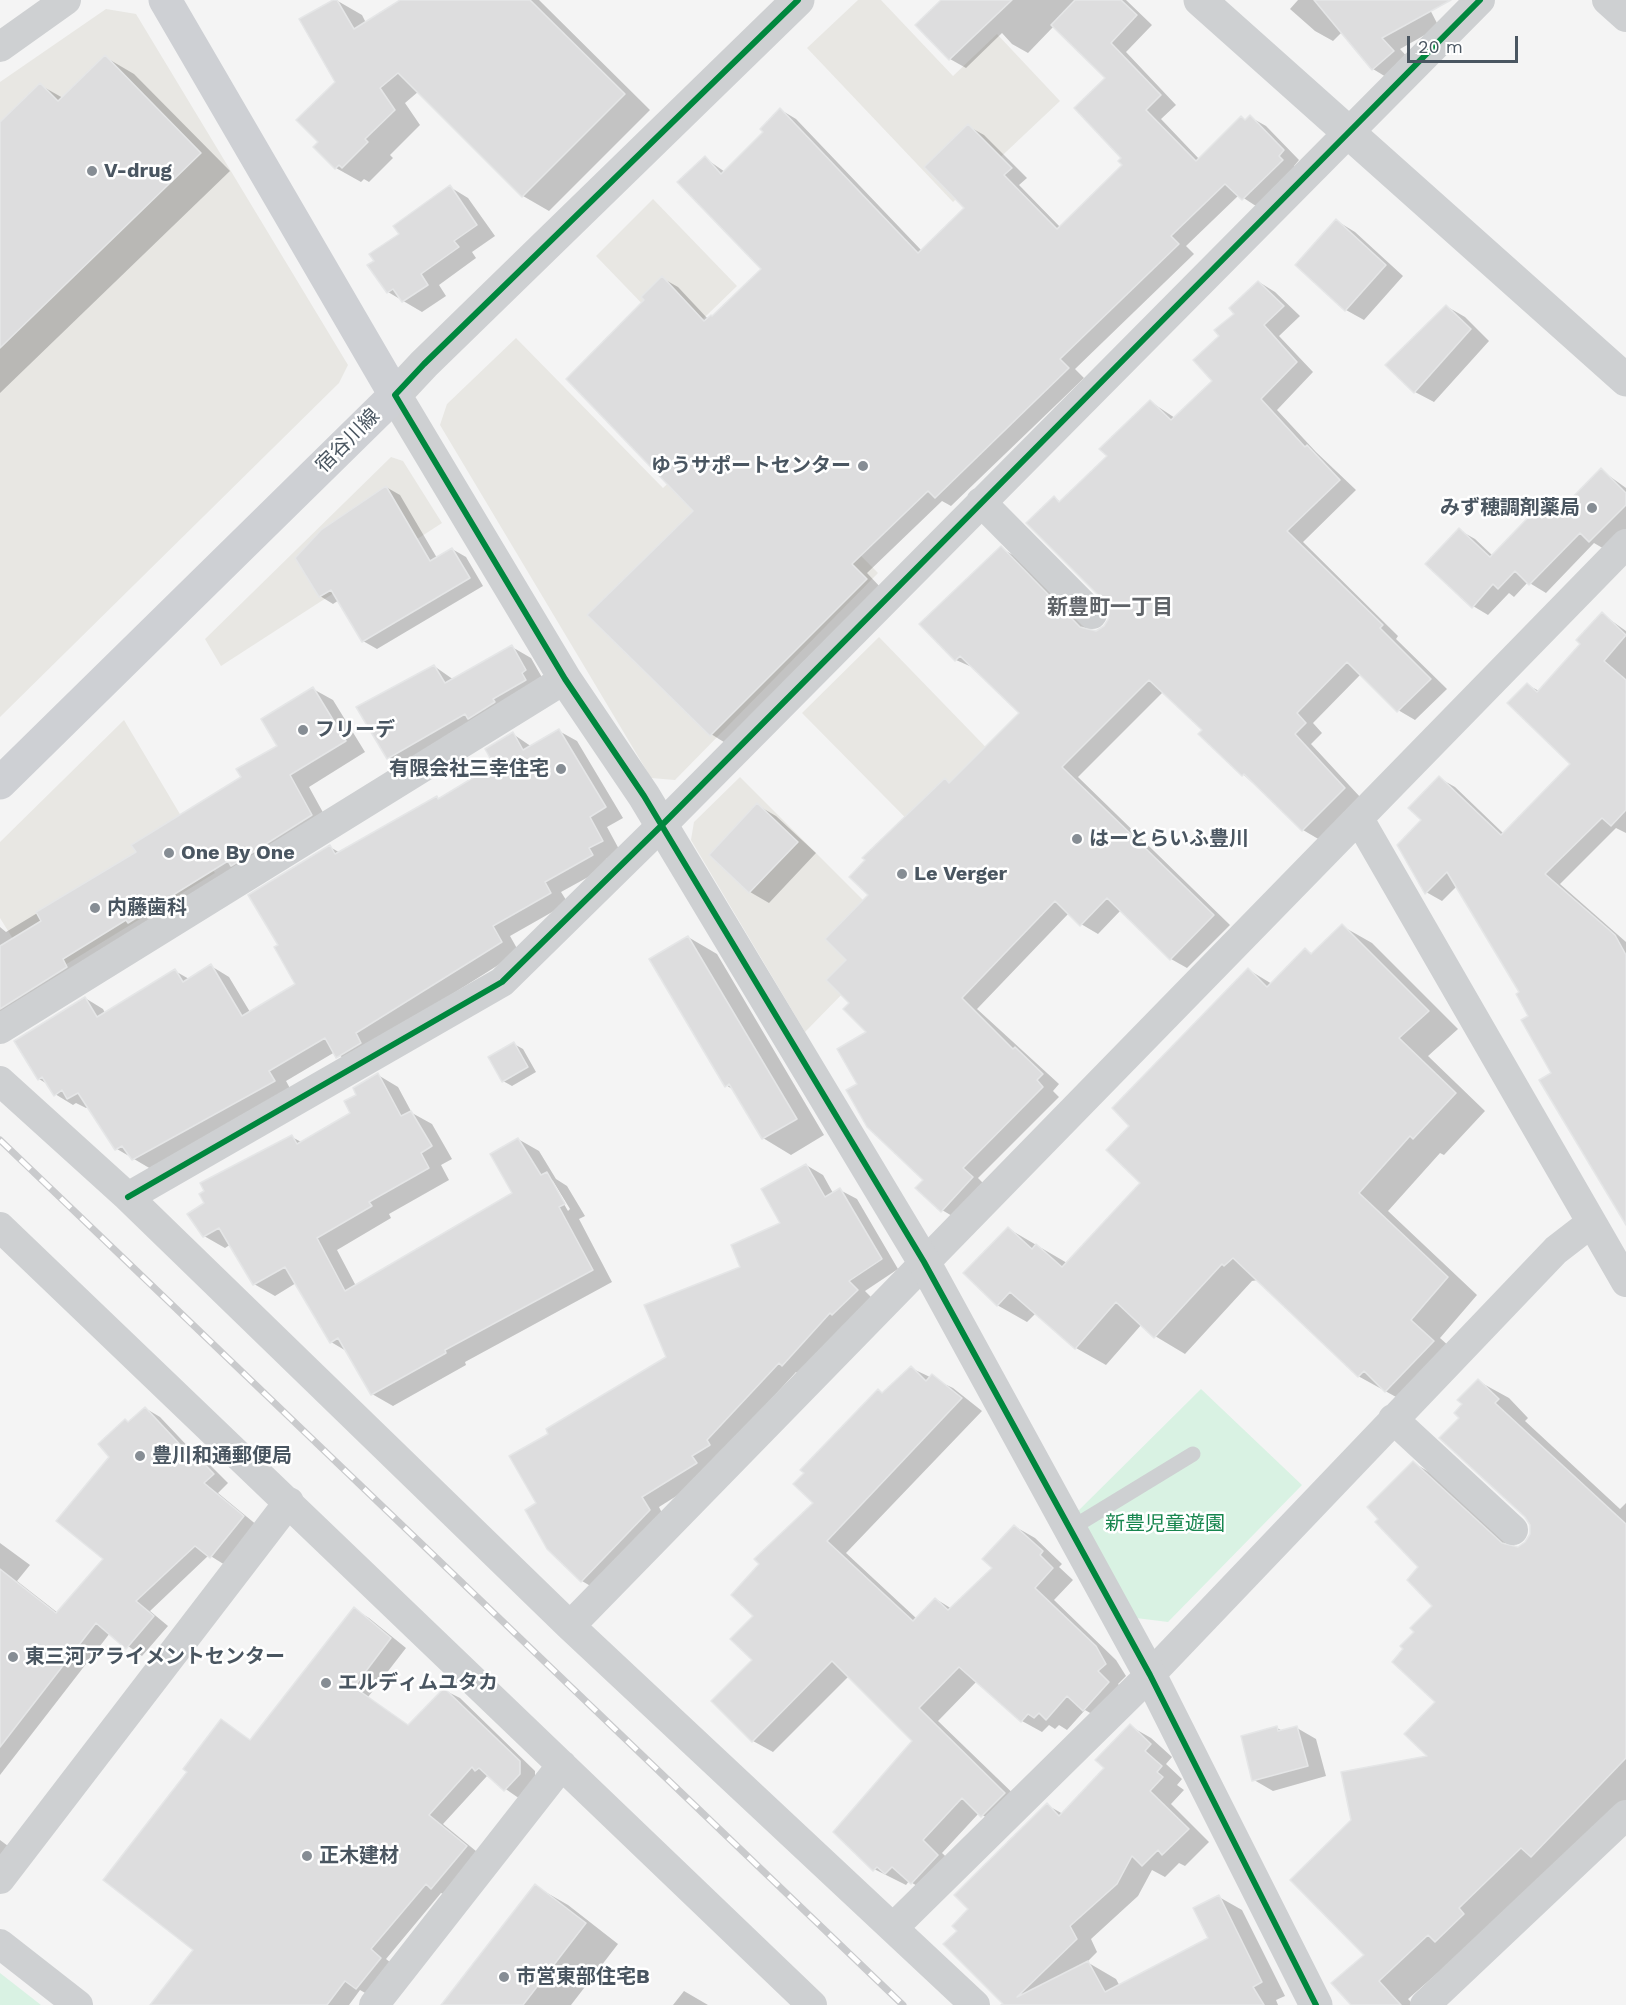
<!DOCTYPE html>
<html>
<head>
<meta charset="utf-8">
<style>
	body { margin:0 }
	#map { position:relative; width:1626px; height:2005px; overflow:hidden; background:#f4f4f4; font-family:"Work Sans",sans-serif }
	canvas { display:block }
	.scale { position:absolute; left:1407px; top:36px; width:111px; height:27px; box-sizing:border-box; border:3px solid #4a5661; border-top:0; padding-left:8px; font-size:18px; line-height:21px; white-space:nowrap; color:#4a5661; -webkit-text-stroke:4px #fff; paint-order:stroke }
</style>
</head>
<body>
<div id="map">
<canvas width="1626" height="2005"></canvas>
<div class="scale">20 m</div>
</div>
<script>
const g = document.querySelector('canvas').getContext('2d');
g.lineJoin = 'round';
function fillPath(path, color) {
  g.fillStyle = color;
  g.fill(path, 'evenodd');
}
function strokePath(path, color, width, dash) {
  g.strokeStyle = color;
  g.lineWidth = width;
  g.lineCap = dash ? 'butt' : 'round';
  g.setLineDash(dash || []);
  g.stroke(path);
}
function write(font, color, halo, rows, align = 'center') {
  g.font = font + ' "Work Sans","Noto Sans JP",sans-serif';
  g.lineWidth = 5;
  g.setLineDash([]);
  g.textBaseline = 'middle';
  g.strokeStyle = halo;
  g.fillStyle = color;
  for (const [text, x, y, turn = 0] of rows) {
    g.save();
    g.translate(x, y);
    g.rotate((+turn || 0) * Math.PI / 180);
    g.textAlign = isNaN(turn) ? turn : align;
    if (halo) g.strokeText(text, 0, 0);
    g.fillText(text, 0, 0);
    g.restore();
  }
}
const commercial = new Path2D(`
	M858 0H881L953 76 997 34 1060 101 953 202 807 48Z
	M106 9 136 14 348 365 339 383 0 717V82Z
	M653 199 737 286 679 342 596 256Z
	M516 338 663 488 731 424 878 573 675 780 651 778 440 425 447 404Z
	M391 457 403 461 442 523 221 666 205 639Z
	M879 637 1036 799 961 874 802 713Z
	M124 720 215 873 39 981 0 918V842Z
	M740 777 899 936 805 1032 691 840 694 822Z`);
const green = new Path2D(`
	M1201 1389 1302 1485 1168 1622 1136 1618 1077 1512Z
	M0 1973 41 2005H0Z`);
const shadow = new Path2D(`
	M336 0 362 15 366 23 401 0H539L650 110 549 211 523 196 419 91 405 103 420 125 390 155 393 158 369 182 364 179 361 182 336 168 320 142 337 82Z
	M943 0H1126L1152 25 1126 52 1176 105 1161 119 1200 160 1250 117 1266 126 1299 160 1294 166 1298 170 1259 208 1239 195 1186 246 1194 254 1075 369 1084 378 951 506 942 501 867 573 882 589 727 744 711 734 695 511 646 300 662 278 678 287 708 319 713 318 763 269 705 158 725 172 765 132 781 110 796 119 922 251 966 208 968 126 984 135 1027 178 1019 185 1061 228 1124 165 1107 78 1054 26 1028 53 1012 44 1002 33 966 68 950 59Z
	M1298 0H1425L1439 27 1400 49 1412 62 1391 80 1373 69 1342 32 1333 41 1315 31 1290 9Z
	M105 57 134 74 230 171 0 393V124L40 85 63 98Z
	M450 187 468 198 495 236 472 252 476 258 439 285 446 296 422 312 388 292Z
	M1337 221 1355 232 1403 276 1364 320 1346 310Z
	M1259 282 1275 292 1300 316 1279 336 1313 372 1277 410 1316 452 1356 490 1303 542 1398 636 1396 639 1447 689 1415 720 1398 710 1361 674 1313 723 1322 733 1311 744 1361 798 1320 840 1303 830 1200 734 1204 730 1163 692 1078 777 1230 925 1187 968 1171 959 1121 910 1098 934 1081 924 1069 913 977 1009 1059 1084 1053 1091 1059 1097 978 1178 988 1188 959 1220 942 1210 925 1180 859 1084 869 1032 851 1003 848 960 870 895 945 780 951 784 1021 713 974 668 956 660 1001 548 1018 558 1090 631 1096 632 1106 627 1110 618 1106 602 1054 498 1061 502 1109 456 1151 402 1175 418 1214 381 1221 336Z
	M1446 306 1465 317 1489 341 1434 402 1415 392Z
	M1601 470 1626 488V530L1606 550 1594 543 1546 593 1528 582 1514 597 1509 593 1488 615 1473 606 1459 530 1475 539 1493 556 1544 504 1559 513Z
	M386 487 400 495 437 558 452 549 466 557 483 586 377 649 363 641 339 600 333 604 320 596Z
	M1602 614 1626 631V833L1616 828 1560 884 1626 942V1222L1553 1074 1521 993 1457 886 1442 901 1426 892 1423 820 1439 778 1455 787 1504 834 1572 764 1528 685 1539 691 1582 644Z
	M512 647 531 658 544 681 407 769 389 758 358 708 434 666 454 680Z
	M313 689 333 700 365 752 309 787 331 827 0 1018V927L6 932 138 852 243 778 279 746Z
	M559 731 577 741 623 818 607 827 620 851 606 859 610 865 561 892 568 903 510 936 519 952 373 1044 355 1067 335 1052 286 1081 292 1092 151 1169 117 1149 89 1107 86 1108 76 1103 73 1105 55 1094 49 1085 39 1079 85 998 103 1009 105 1013 175 971 189 979 211 966 229 977 250 1012 298 984 280 946 330 847 342 854 496 766 513 734 532 747Z
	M757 805 776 816 816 853 769 903 750 892Z
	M1342 926 1372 943 1458 1029 1428 1056 1485 1111 1444 1155 1440 1153 1388 1211 1477 1295 1440 1338 1463 1359 1416 1408 1358 1376 1258 1280 1252 1281 1185 1354 1155 1336 1142 1324 1106 1365 1076 1348 1036 1313 1027 1322 997 1305 1009 1229 1067 1263 1142 1183 1131 1126 1249 970 1272 984 1305 950 1313 954Z
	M688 937 717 954 824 1135 791 1155 763 1138 735 1091 726 1085Z
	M514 1044 523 1049 536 1072 512 1086 503 1081Z
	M378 1075 398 1087 412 1113 432 1124 452 1159 441 1165 449 1180 389 1214 391 1218 337 1250 356 1286 514 1193 518 1139 539 1151 556 1179 567 1186 585 1216 579 1219 612 1282 465 1362 466 1365 393 1406 372 1394 348 1352 331 1342 296 1283 275 1296 254 1284 231 1244 225 1248 204 1236 292 1137 303 1143 352 1113 358 1095ZM549 1178 553 1181 570 1209 568 1211Z
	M806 1165 823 1175 833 1193 840 1190 857 1199 898 1269 865 1291 874 1300 800 1375 796 1372 724 1451 713 1473 659 1507 666 1521 599 1591 582 1581 548 1548 538 1504 550 1434 668 1357 742 1268 783 1224Z
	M911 1368 953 1388 982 1411 846 1553 917 1619 936 1599 952 1609 994 1568 1014 1526 1035 1538 1062 1564 1059 1567 1073 1580 1054 1600 1116 1660 1126 1676 1118 1684 1128 1694 1104 1721 1085 1710 1067 1730 1059 1725 1055 1729 1049 1725 1042 1732 1022 1721 977 1681 938 1721 1025 1805 1002 1827 979 1813 942 1853 957 1867 932 1895 909 1881 906 1885 874 1869 914 1741 849 1676 773 1752 753 1741 756 1616 815 1503 878 1391 883 1393Z
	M1478 1381 1509 1398 1528 1418 1525 1421 1620 1509 1626 1503V1808L1408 1999 1414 2005H1353L1366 1955 1431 1757 1437 1702 1416 1632 1434 1606 1420 1567 1414 1463 1444 1481 1517 1548 1526 1543 1531 1535V1525L1461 1418 1464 1404Z
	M145 1408 160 1417 195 1454 206 1461 228 1483 218 1493 258 1526 225 1565 209 1555 150 1611 168 1626 142 1656 110 1633 0 1775V1543L30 1565 17 1581 58 1613 105 1559 111 1457 129 1423Z
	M354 1609 369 1618 406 1648 368 1697 409 1726 444 1690 460 1698 535 1771V1783L520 1799 487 1776 443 1824 482 1856 448 1896 441 1893 386 1959 396 1967 372 1997 360 1990 349 2005H152L195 1949 189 1772 222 1721 251 1741Z
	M1130 1726 1151 1738 1172 1757 1166 1764 1182 1779 1177 1785 1184 1790 1171 1804 1209 1842 1185 1866 1179 1863 1165 1877 1152 1870 1138 1896 1091 1939 1097 1952 1087 1962 1116 1979 1130 2005H1008L959 1931 1009 1843 1007 1842 1047 1805 1063 1814 1106 1768Z
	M1277 1728 1283 1731 1297 1728 1316 1739 1326 1776 1273 1791 1254 1780Z
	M0 1840 8 1846 0 1858Z
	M535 1886 568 1905 618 1944 571 2005H443Z
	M1219 1897 1242 1910 1285 1996 1276 2000 1278 2005H1148L1210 1939Z
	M684 1991 708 2005H673Z`);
const building = new Path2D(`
	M333 0H337L354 29 400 0H530L625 94 522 197 398 73 380 88 395 110 365 139 368 142 342 168 339 165 335 169 313 147 318 142 296 120 335 82 299 19Z
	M941 0H1012L949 60 915 25Z
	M1075 0H1121L1137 15 1111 43 1161 95 1146 110 1196 161 1241 116 1245 120 1250 115 1284 150 1279 156 1283 160 1242 200 1225 184 1171 236 1179 244 1060 359 1069 368 935 498 928 491 852 564 867 579 710 736 587 615 693 511 566 379 644 300 641 297 662 276 704 321 711 315 712 316 761 269 677 182 705 156 721 174 763 132 760 129 780 108 918 253 964 208 924 167 968 124 1012 168 1004 175 1057 229 1122 165 1118 161 1121 158 1074 108 1105 78 1051 25Z
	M1314 0H1451L1382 38 1394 51 1372 70Z
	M105 55 201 153 0 348V122L40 83 58 101Z
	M450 185 477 225 454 241 459 247 421 274 428 285 402 302 393 289 387 293 367 265 374 261 369 254 399 234 393 226Z
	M1336 219 1386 265 1345 311 1295 265Z
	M1258 281 1284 306 1264 325 1297 362 1261 399 1305 447 1307 445 1340 480 1287 531 1383 625 1380 628 1431 679 1397 712 1347 662 1297 713 1306 723 1295 734 1345 788 1302 831 1244 774 1242 776 1198 734 1202 730 1149 680 1062 767 1214 915 1170 960 1107 898 1080 926 1055 901 962 998 1013 1049 1015 1047 1043 1074 1037 1080 1043 1087 963 1168 973 1177 941 1212 915 1188 923 1180 867 1127 846 1090 857 1084 837 1049 866 1032 843 1009 849 1003 826 980 846 960 825 939 868 895 849 877 865 860 862 858 945 778 949 783 1019 713 960 656 955 661 919 624 1001 546 1080 627 1096 631 1104 626 1109 618 1105 602 1026 523 1054 496 1059 502 1107 456 1099 449 1150 400 1171 420 1212 381 1193 360 1219 336 1214 330 1234 314 1229 308Z
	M1446 305 1471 329 1414 393 1385 365Z
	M1601 468 1626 493V505L1589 542 1580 533 1529 585 1515 571 1498 589 1493 584 1472 608 1425 564 1459 528 1490 557 1543 502 1556 514Z
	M386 486 430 561 452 548 470 578 362 642 331 590 319 597 295 558 321 530Z
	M1602 612 1626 635 1604 661 1626 680V810L1611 826 1602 818 1545 874 1615 935 1626 955V1225L1539 1080 1551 1073 1521 1020 1528 1016 1516 994 1519 992 1447 872 1425 894 1397 845 1421 820 1408 808 1439 776 1501 835 1570 764 1507 703 1527 683 1537 692 1580 644 1576 640Z
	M512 645 526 670 522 673 526 680 493 699 495 702 468 719 465 714 387 759 356 707 434 665 445 683Z
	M313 687 346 741 290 775 312 815 231 866 228 861 128 923 126 920 63 959 67 967 0 1009V946L41 921 36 912 136 852 131 845 241 777 236 769 277 746 261 719Z
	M559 729 606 807 590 817 603 841 589 848 593 855 545 882 551 893 493 926 502 942 356 1033 361 1043 336 1058 325 1038 269 1071 275 1081 132 1160 122 1146 115 1150 78 1093 67 1099 62 1090 54 1096 42 1077 38 1080 14 1041 85 997 97 1017 175 969 183 982 211 964 242 1016 295 984 274 947 278 945 248 895 330 845 335 854 437 796 438 799 494 765 485 749 513 732 523 750Z
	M757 803 798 842 749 893 709 855Z
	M1342 924 1429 1011 1399 1038 1456 1093 1413 1139 1410 1136 1359 1193 1448 1277 1411 1320 1434 1341 1385 1392 1364 1371 1358 1377 1233 1258 1224 1266 1222 1264 1154 1338 1116 1302 1075 1349 1010 1292 997 1306 963 1273 1008 1227 1032 1249 1036 1244 1062 1267 1140 1183 1106 1150 1129 1126 1112 1108 1248 968 1267 987 1305 948 1311 954Z
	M688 936 797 1119 762 1139 729 1084 725 1087 649 959Z
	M514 1042 528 1067 502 1082 488 1057Z
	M378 1073 401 1116 411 1111 432 1146 421 1153 429 1168 369 1202 372 1206 317 1238 345 1291 512 1193 490 1154 518 1138 541 1175 547 1172 565 1204 559 1207 593 1270 445 1350 446 1353 371 1395 338 1338 330 1343 285 1267 253 1285 219 1228 203 1237 187 1214 204 1203 199 1194 204 1191 200 1183 292 1135 297 1144 350 1113 344 1101 356 1095 353 1088Z
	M806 1164 825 1197 840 1188 882 1259 849 1281 858 1290 832 1315 830 1313 782 1366 779 1363 707 1440 710 1445 692 1456 697 1463 642 1497 650 1510 581 1582 547 1549 525 1510 536 1503 509 1456 548 1434 546 1429 666 1357 644 1305 740 1267 731 1245 780 1223 761 1189Z
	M911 1366 926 1381 932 1374 962 1398 827 1541 913 1621 935 1598 948 1610 992 1568 982 1559 1014 1525 1043 1551 1040 1555 1053 1568 1035 1588 1096 1646 1106 1664 1098 1671 1109 1682 1083 1711 1067 1696 1046 1720 1039 1713 1034 1718 1028 1714 1021 1722 959 1667 919 1708 1005 1793 981 1817 962 1798 923 1840 938 1855 911 1884 892 1867 885 1874 877 1867 873 1871 833 1832 912 1741 832 1661 752 1742 711 1701 752 1660 730 1639 753 1616 731 1595 759 1564 754 1559 813 1503 793 1484 804 1473 800 1470 878 1389 882 1393Z
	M1478 1379 1499 1399 1495 1403 1626 1524V1758L1531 1857 1521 1848 1459 1908 1464 1914 1435 1942 1428 1935 1379 1981 1401 2005H1351L1331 1983 1364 1955 1290 1880 1351 1820 1341 1772 1427 1756 1404 1734 1435 1702 1392 1662 1403 1649 1400 1646 1414 1632 1410 1628 1432 1606 1407 1580 1418 1567 1375 1522 1378 1519 1367 1507 1413 1461 1502 1543 1518 1547 1525 1542 1530 1534V1525L1525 1517 1439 1438 1459 1418 1454 1413 1462 1404 1457 1400Z
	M145 1407 188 1453 191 1450 214 1474 204 1483 244 1516 210 1558 195 1546 136 1601 154 1616 126 1649 96 1623 0 1747V1569L56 1613 103 1559 56 1521 109 1457 98 1444 125 1419 128 1422Z
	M354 1607 391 1638 354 1687 408 1725 444 1688 520 1761V1774L504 1791 479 1768 475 1771 472 1767 429 1815 467 1846 431 1889 426 1884 371 1949 381 1958 356 1989 345 1981 327 2005H150L193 1950 103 1880 187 1772 183 1769 221 1719 250 1740Z
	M1130 1724 1151 1744 1145 1751 1162 1766 1157 1772 1163 1777 1150 1791 1189 1829 1162 1855 1158 1850 1142 1866 1132 1856 1117 1884 1070 1926 1077 1939 1017 1997 1088 1961 1105 1992 1208 1938 1193 1908 1219 1895 1262 1982 1253 1987 1264 2005H1001L1003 2004 943 1944 957 1931 952 1926 968 1909 954 1895 1047 1803 1059 1816 1104 1768 1095 1760Z
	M1277 1726 1278 1731 1297 1726 1308 1766 1252 1781 1241 1736Z
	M535 1884 586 1923 523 2005H441Z`);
const service = new Path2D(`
	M1070 1529 1193 1454`);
const minor = new Path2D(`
	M1607 0 1626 17
	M0 47 66 0
	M981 502 1092 614
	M1359 819 1626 1282
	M0 1029 565 679
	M0 1081 128 1197 570 1626 975 2005
	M128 1197 502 982 661 826 1480 0
	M0 1227 812 2005
	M1393 1419 1513 1530
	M570 1626 1626 544
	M0 1879 289 1502
	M893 1928 1150 1675 1556 1250 1591 1223
	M0 1944 78 2005
	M374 2005 562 1765
	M1425 2005 1626 1815`);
const tertiary = new Path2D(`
	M798 0 424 364 395 395 565 679 644 796 924 1262 1150 1675 1316 2005
	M1200 0 1626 380`);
const secondary = new Path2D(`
	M0 783 395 395 165 0`);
const rail = new Path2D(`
	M0 1140 903 2005`);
const cycleway = new Path2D(`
	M798 0 424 364 395 395 565 679 644 796 924 1262 1150 1675 1316 2005
	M128 1197 502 982 661 826 1480 0`);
const markers = [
	[92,171,6,"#868d94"],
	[863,466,6,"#868d94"],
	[1592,508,6,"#868d94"],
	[303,730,6,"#868d94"],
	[561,769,6,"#868d94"],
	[1077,839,6,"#868d94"],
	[169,853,6,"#868d94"],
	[902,874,6,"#868d94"],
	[95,908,6,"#868d94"],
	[140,1456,6,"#868d94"],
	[13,1657,6,"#868d94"],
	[326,1683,6,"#868d94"],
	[307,1856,6,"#868d94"],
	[504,1977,6,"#868d94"]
];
const poiNames = [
	["V-drug",104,171],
	["ゆうサポートセンター",851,466,"right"],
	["みず穂調剤薬局",1580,508,"right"],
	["フリーデ",315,730],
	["有限会社三幸住宅",549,769,"right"],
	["はーとらいふ豊川",1089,839],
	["One By One",181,853],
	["Le Verger",914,874],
	["内藤歯科",107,908],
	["豊川和通郵便局",152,1456],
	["東三河アライメントセンター",25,1657],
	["エルディムユタカ",338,1683],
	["正木建材",319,1856],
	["市営東部住宅B",516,1977]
];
const streetNames = [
	["宿谷川線",348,441,-45]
];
const parkNames = [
	["新豊児童遊園",1165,1524]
];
const neighbourhoodNames = [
	["新豊町一丁目",1110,608]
];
fillPath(commercial, '#e8e7e3');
fillPath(green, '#d9f2e3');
fillPath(shadow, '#0003');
fillPath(building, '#ddddde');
strokePath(building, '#e5e6e7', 1.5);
strokePath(service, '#ced0d2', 15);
strokePath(minor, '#ced0d2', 30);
strokePath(tertiary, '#ced0d2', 33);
strokePath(secondary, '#ced0d4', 33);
strokePath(rail, '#c9cacc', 7);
strokePath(rail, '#fff', 4.5, [14]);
strokePath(cycleway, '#00873e', 6);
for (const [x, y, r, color] of markers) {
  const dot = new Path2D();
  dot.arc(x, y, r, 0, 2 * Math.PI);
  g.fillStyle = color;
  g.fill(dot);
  strokePath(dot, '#fff', 2);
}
write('bold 20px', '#4a5661', '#fff', poiNames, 'left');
write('20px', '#4a5661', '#fff', streetNames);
write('20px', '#17864f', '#fff', parkNames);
write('bold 21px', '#5f6368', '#fff', neighbourhoodNames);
</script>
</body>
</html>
